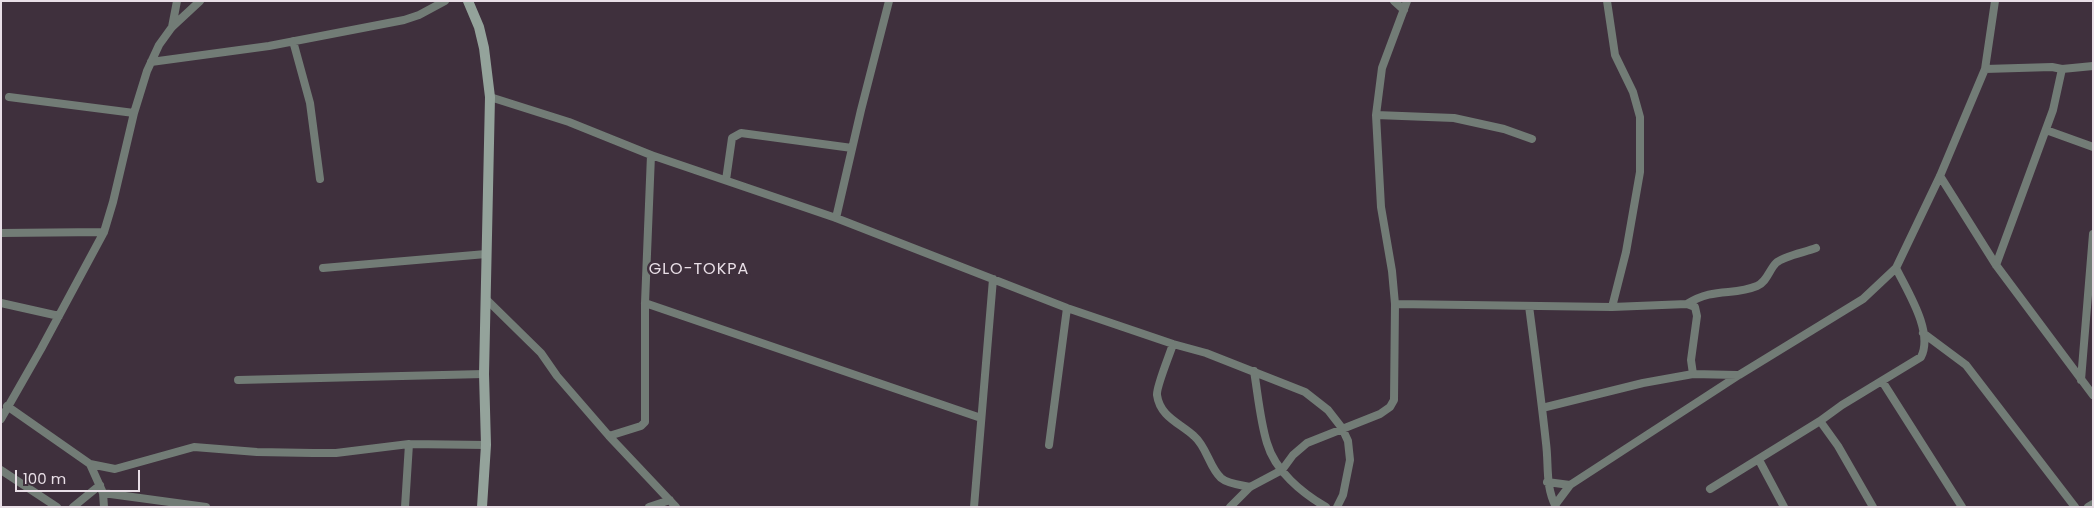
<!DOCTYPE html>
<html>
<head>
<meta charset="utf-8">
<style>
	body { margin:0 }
	#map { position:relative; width:2094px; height:508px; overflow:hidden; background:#3f303d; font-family:Poppins,sans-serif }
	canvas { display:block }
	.frame { position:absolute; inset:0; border:2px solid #e9dfe7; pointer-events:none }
	.scale { position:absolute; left:15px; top:470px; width:125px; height:22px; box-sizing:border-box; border:2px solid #e9dfe7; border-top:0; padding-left:6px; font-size:15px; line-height:18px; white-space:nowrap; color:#e9dfe7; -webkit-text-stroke:4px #3f303d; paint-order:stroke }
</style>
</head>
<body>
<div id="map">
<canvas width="2094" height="508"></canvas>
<div class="frame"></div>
<div class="scale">100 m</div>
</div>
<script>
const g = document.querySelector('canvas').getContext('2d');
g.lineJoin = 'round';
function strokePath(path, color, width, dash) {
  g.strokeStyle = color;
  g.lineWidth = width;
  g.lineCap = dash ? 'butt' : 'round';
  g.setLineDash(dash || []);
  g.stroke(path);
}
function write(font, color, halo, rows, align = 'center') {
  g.font = font + ' Poppins,sans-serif';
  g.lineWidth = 5;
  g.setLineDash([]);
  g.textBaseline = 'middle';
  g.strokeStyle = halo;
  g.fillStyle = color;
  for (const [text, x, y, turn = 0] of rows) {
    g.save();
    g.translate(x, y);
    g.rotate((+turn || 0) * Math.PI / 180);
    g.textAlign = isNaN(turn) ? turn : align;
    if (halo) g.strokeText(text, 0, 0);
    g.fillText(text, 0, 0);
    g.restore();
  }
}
const street = new Path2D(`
	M1394 1 1404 10
	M1607 1 1615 55 1633 92 1640 117V172L1626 252 1612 307
	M172 27 177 1
	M293 41 310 103 320 179
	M151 62 269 46 404 20 419 15 445 1
	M1985 69 2052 67 2062 69 2093 66
	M9 97 134 113
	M490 97 569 122 651 155 836 218 1067 308 1173 344 1206 353 1305 392 1328 410 1342 428 1348 441 1350 460 1343 495 1337 507
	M1376 115 1454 118 1504 129 1532 139
	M2046 130 2093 147
	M1940 176 1996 265 2093 395
	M726 180 732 138 741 133 852 148
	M836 218 861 110 889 1
	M1 233 104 232
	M1996 265 2053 110 2062 69
	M323 268 486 254
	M487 300 541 353 557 376 609 436 676 507
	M1 303 59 316
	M645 303 981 418
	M1395 304 1612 307 1687 304 1695 307 1697 316 1691 360 1693 374 1737 375
	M1687 304C1714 287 1733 296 1757 286 1767 282 1769 270 1776 263 1783 256 1806 252 1816 248
	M1529 306C1535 352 1541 397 1546 443 1549 466 1545 486 1556 507
	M1923 333 1966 365 2075 507
	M1173 344C1170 354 1156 387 1157 395 1160 417 1180 423 1194 436 1207 447 1209 467 1221 478 1228 484 1241 485 1250 487
	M1254 371C1258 395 1260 420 1267 443 1275 471 1302 493 1326 507
	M238 380 484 374
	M2081 380 2093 234
	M1882 381 1962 507
	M7 406 90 464 115 469 194 447 257 452 313 453H336L409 444 486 445
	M1542 408 1643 383 1693 374
	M1 419 41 349 104 232 113 202 134 113 147 71 159 45 172 27 200 1
	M609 436 641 426 645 422V303L651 155
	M1049 445 1067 308
	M1759 460 1784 507
	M90 464 103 493 104 507
	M1 470 57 507
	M1547 482 1570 485
	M1710 489 1820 421
	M103 493 206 507
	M1555 505 1570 485 1739 375 1863 299 1896 268 1940 176 1985 69 1995 1
	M73 507 100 485
	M405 507 409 444
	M649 507 670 500
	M974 507 993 279
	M1230 507 1250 487 1282 470 1293 455 1307 443 1380 414 1390 407 1394 400 1395 304 1392 271 1381 207 1376 115 1382 68 1407 1
	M1873 507 1838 446 1820 421 1842 405 1921 357C1934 332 1907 291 1896 268
	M2088 507 2093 504`);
const secondary = new Path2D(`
	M468 1 479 27 484 48 490 97 484 374 486 445 482 507`);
const quarterNames = [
	["GLO-TOKPA",699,270]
];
strokePath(street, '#727c76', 8);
strokePath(secondary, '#94a39b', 10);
g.letterSpacing = '1px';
write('16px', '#e9dfe7', '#3f303d', quarterNames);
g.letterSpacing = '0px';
</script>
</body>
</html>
